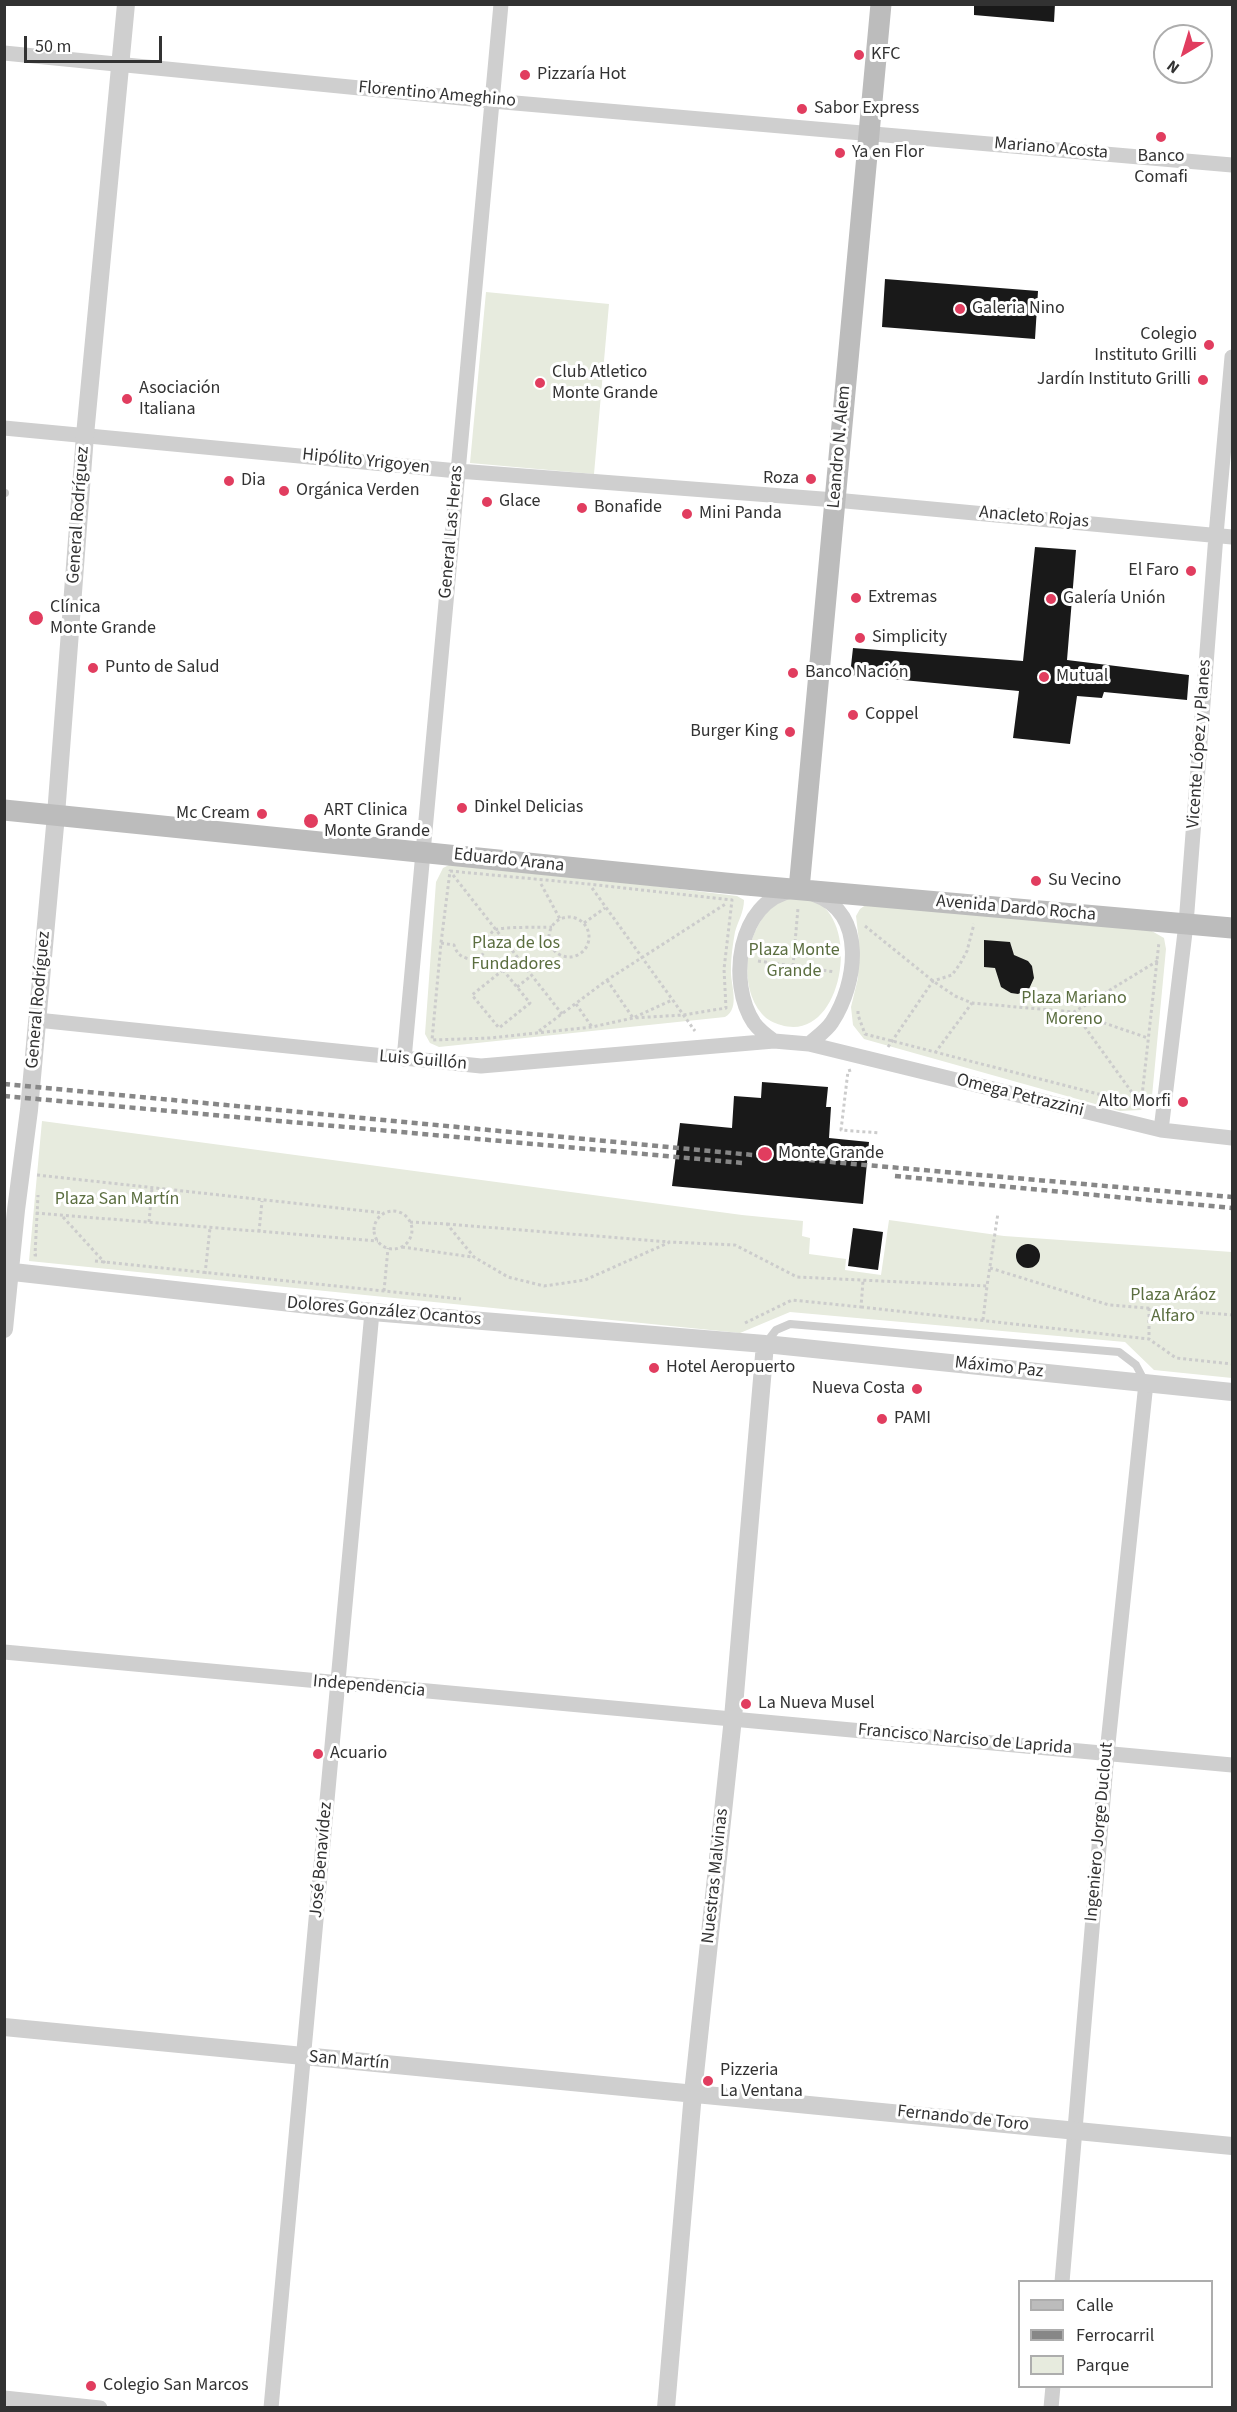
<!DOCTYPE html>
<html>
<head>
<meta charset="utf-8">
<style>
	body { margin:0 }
	#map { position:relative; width:1237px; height:2412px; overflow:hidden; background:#fff; font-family:"Source Sans 3",sans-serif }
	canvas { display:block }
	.frame { position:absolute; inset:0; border:6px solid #323232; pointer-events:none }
	.legend { position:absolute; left:1018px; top:2280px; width:195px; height:108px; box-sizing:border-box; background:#fff; border:2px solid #adadad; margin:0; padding:8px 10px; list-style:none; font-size:18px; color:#323232 }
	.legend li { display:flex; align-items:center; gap:12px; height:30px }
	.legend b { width:30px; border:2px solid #adadad }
	.north { position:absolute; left:1153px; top:24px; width:60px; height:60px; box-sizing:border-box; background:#fff; border:2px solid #adadad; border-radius:50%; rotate:218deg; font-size:16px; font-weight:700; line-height:24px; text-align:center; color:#323232 }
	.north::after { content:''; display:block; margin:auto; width:21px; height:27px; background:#e13d5f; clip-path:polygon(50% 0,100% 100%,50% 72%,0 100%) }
	.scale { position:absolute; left:24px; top:36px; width:138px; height:27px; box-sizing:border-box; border:3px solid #323232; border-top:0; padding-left:8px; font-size:18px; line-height:21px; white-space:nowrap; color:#323232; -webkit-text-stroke:4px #fff; paint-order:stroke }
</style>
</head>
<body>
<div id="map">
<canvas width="1237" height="2412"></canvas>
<div class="frame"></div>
<ul class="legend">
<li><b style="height:8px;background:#bcbcbc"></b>Calle</li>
<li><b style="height:8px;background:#878787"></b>Ferrocarril</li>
<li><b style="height:16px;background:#e7ebde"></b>Parque</li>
</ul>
<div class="north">N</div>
<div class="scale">50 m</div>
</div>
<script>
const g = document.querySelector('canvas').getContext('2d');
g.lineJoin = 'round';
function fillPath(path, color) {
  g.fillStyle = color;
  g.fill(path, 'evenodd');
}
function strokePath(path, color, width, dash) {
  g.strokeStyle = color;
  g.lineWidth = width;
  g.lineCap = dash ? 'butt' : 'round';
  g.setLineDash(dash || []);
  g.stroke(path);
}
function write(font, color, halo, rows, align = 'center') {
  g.font = font + ' "Source Sans 3",sans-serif';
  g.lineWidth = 6;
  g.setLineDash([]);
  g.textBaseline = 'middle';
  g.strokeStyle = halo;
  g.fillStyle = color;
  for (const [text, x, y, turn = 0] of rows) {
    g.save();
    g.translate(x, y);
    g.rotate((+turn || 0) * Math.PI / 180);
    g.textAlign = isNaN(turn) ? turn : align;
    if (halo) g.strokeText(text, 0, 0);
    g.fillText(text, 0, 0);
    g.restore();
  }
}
const green = new Path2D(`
	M486 292 609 304 594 474 470 463Z
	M455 862 737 896 744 900C744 912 738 921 735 932 733 943 731 957 731 969 730 984 741 1008 725 1017L439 1047 430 1043 425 1034 436 882 443 868Z
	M790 896C797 897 806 897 813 900 863 921 842 1044 781 1025 774 1023 767 1020 762 1014 738 986 745 933 771 908 776 903 784 900 790 896Z
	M867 904 1150 930 1164 938 1166 949 1152 1096 1141 1110 1120 1111 864 1039 853 1025 851 1007 858 978 859 942 856 916 860 909Z
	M42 1121 742 1215 803 1221 802 1236 810 1238 809 1254 846 1259 845 1270 881 1275 889 1220 1004 1236 1232 1252V1378L1154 1370 1125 1342 790 1312 740 1333 29 1261Z`);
const building = new Path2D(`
	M974 4H1055L1054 22 974 15Z
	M885 279 1038 291 1035 339 882 327Z
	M1035 547 1076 550 1067 660 1189 675 1187 700 1104 692 1102 698 1077 696 1070 744 1013 738 1019 691 850 675 853 648 1023 661Z
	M984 940 1010 942 1014 955 1028 961 1032 966 1034 978 1029 989 1018 994 1011 993 1001 987 995 968 984 967Z
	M762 1082 828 1087 826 1107H831L829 1138 869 1142 863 1204 672 1186 680 1123 732 1128 734 1096 761 1098Z
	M853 1228 883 1232 878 1270 848 1266Z
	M1016 1256a12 12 0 1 1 24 0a12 12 0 1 1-24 0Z`);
const path = new Path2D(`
	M450 871 588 884 732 900 724 969 726 1008 683 1015 633 1018 592 1027 490 1038 432 1040 441 943Z
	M453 875 562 1014
	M541 884 560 919
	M592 888 695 1031
	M549 937a20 20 0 1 1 40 0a20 20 0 1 1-40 0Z
	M584 923 605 908
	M865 926 933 981 955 996 972 1003 1074 1012 1159 960
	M441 943 454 945C456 951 459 956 466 958 491 965 483 935 495 930 504 926 540 928 552 927
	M758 961 835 972
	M793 966 798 908
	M503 970 530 1003 499 1028 472 995Z
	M607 980 633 1018 672 1000
	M517 987 531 976
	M576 1004 592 1027
	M858 1011V1015L865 1034 1141 1105 1159 942
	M1074 1012 1141 1105
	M1075 1013 1148 1038
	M539 1031 607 980 727 903
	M888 1047 933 981 952 975 960 964 967 951 974 924
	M935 1053 972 1003
	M851 1070 848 1071 841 1130 880 1133
	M37 1175 384 1213
	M374 1230a19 19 0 1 1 38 0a19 19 0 1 1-38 0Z
	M36 1213 378 1241
	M63 1217 105 1263
	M149 1222 152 1188
	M410 1222 447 1224 474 1257 508 1277 544 1286 585 1280 670 1242 735 1245 797 1277 987 1286 998 1213
	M447 1224 670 1242
	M259 1232 262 1201
	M402 1247 472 1257
	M37 1255H35L38 1195
	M95 1261 461 1299
	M990 1268 1109 1305 1232 1315
	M205 1274 210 1228
	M384 1291 388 1248
	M861 1307 1149 1339 1176 1358 1232 1364
	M1149 1308V1339
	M983 1320 987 1286
	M745 1323 792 1300 861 1307 863 1281`);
const service = new Path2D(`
	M4 493H5
	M766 1343 776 1330 790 1324 1119 1352 1136 1365 1145 1382`);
const minor = new Path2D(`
	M4 53 492 101 1232 165
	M4 428 458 471 835 500 1232 537
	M37 1020 481 1066 774 1041 809 1044 1161 1130 1232 1138
	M774 1041C767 1036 759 1030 754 1023 727 983 738 901 792 891
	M809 1044C817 1037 827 1030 832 1022 857 984 867 913 815 895
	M404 1059 501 4
	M1161 1130 1186 924 1216 535 1232 357
	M4 1652 1232 1765
	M1062 2282 1107 1753 1146 1383
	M4 2398 100 2408
	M271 2408 372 1312
	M1051 2408 1053 2386`);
const tertiary = new Path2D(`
	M4 1271 372 1312 765 1344 1232 1392
	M4 1329 16 1210 29 1110 56 815 85 435 126 4
	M4 2027 1232 2146
	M666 2408 693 2093 733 1718 765 1344`);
const secondary = new Path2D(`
	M4 810 735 884 1232 928
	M799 889 881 4`);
const rail = new Path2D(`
	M4 1084 774 1157 1232 1197
	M4 1096 743 1163
	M895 1176 1232 1208`);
const markers = [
	[859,55,6,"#e13d5f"],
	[525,75,6,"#e13d5f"],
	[802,109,6,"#e13d5f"],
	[1161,137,6,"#e13d5f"],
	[840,153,6,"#e13d5f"],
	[960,309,6,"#e13d5f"],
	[1209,345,6,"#e13d5f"],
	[1203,380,6,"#e13d5f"],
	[540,383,6,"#e13d5f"],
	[127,399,6,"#e13d5f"],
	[811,479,6,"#e13d5f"],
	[229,481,6,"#e13d5f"],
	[284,491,6,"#e13d5f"],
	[487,502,6,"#e13d5f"],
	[582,508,6,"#e13d5f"],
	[687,514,6,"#e13d5f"],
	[1191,571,6,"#e13d5f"],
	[856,598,6,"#e13d5f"],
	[1051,599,6,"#e13d5f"],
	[36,618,8,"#e13d5f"],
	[860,638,6,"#e13d5f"],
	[93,668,6,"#e13d5f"],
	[793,673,6,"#e13d5f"],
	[1044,677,6,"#e13d5f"],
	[853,715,6,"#e13d5f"],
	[790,732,6,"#e13d5f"],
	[462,808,6,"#e13d5f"],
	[262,814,6,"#e13d5f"],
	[311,821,8,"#e13d5f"],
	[1036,881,6,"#e13d5f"],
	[1183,1102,6,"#e13d5f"],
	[765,1154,8,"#e13d5f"],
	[654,1368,6,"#e13d5f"],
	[917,1389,6,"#e13d5f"],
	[882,1419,6,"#e13d5f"],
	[746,1704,6,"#e13d5f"],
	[318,1754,6,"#e13d5f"],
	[708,2081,6,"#e13d5f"],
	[91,2386,6,"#e13d5f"]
];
const poiNames = [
	["KFC",871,55],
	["Pizzaría Hot",537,75],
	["Sabor Express",814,109],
	["Ya en Flor",852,153],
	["Banco",1161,157,"center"],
	["Comafi",1161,178,"center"],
	["Galeria Nino",972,309],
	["Colegio",1197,335,"right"],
	["Instituto Grilli",1197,356,"right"],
	["Club Atletico",552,373],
	["Monte Grande",552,394],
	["Jardín Instituto Grilli",1191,380,"right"],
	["Asociación",139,389],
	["Italiana",139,410],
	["Roza",799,479,"right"],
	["Dia",241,481],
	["Orgánica Verden",296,491],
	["Glace",499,502],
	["Bonafide",594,508],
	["Mini Panda",699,514],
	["El Faro",1179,571,"right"],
	["Extremas",868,598],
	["Galería Unión",1063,599],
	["Clínica",50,608],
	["Monte Grande",50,629],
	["Simplicity",872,638],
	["Punto de Salud",105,668],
	["Banco Nación",805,673],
	["Mutual",1056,677],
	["Coppel",865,715],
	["Burger King",778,732,"right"],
	["Dinkel Delicias",474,808],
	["ART Clinica",324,811],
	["Monte Grande",324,832],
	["Mc Cream",250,814,"right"],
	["Su Vecino",1048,881],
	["Alto Morfi",1171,1102,"right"],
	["Monte Grande",778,1154],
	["Hotel Aeropuerto",666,1368],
	["Nueva Costa",905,1389,"right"],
	["PAMI",894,1419],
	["La Nueva Musel",758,1704],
	["Acuario",330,1754],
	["Pizzeria",720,2071],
	["La Ventana",720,2092],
	["Colegio San Marcos",103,2386]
];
const streetNames = [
	["Florentino Ameghino",437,95,5],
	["Mariano Acosta",1051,149,5],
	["Leandro N. Alem",840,447,-85],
	["Hipólito Yrigoyen",366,462,6],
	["General Rodríguez",79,515,-86],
	["Anacleto Rojas",1034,518,5],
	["General Las Heras",452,532,-85],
	["Vicente López y Planes",1200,744,-86],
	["Eduardo Arana",509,861,6],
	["Avenida Dardo Rocha",1016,909,5],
	["General Rodríguez",39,1000,-85],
	["Luis Guillón",423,1061,5],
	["Omega Petrazzini",1020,1096,14],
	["Dolores González Ocantos",384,1312,5],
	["Máximo Paz",999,1368,6],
	["Independencia",369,1687,5],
	["Francisco Narciso de Laprida",965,1740,5],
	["Ingeniero Jorge Duclout",1100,1832,-85],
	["José Benavídez",322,1860,-85],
	["Nuestras Malvinas",716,1876,-84],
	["San Martín",349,2061,5],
	["Fernando de Toro",963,2119,6]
];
const parkNames = [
	["Plaza de los",516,944],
	["Fundadores",516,965],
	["Plaza Monte",794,951],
	["Grande",794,972],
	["Plaza Mariano",1074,999],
	["Moreno",1074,1020],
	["Plaza San Martín",117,1200],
	["Plaza Aráoz",1173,1296],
	["Alfaro",1173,1317]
];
fillPath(green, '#e7ebde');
fillPath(building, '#191919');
strokePath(path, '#ccc', 3, [3, 3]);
strokePath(service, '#cfcfcf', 8);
strokePath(minor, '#cfcfcf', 15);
strokePath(tertiary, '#cfcfcf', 18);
strokePath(secondary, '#bcbcbc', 21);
strokePath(rail, '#878787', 4.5, [6, 4.5]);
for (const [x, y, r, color] of markers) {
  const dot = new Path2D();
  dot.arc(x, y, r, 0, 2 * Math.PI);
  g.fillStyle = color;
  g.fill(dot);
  strokePath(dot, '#fff', 2);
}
write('18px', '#323232', '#fff', poiNames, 'left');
write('18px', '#323232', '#fff', streetNames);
write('18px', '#5b6e40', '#fff', parkNames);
</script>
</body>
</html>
